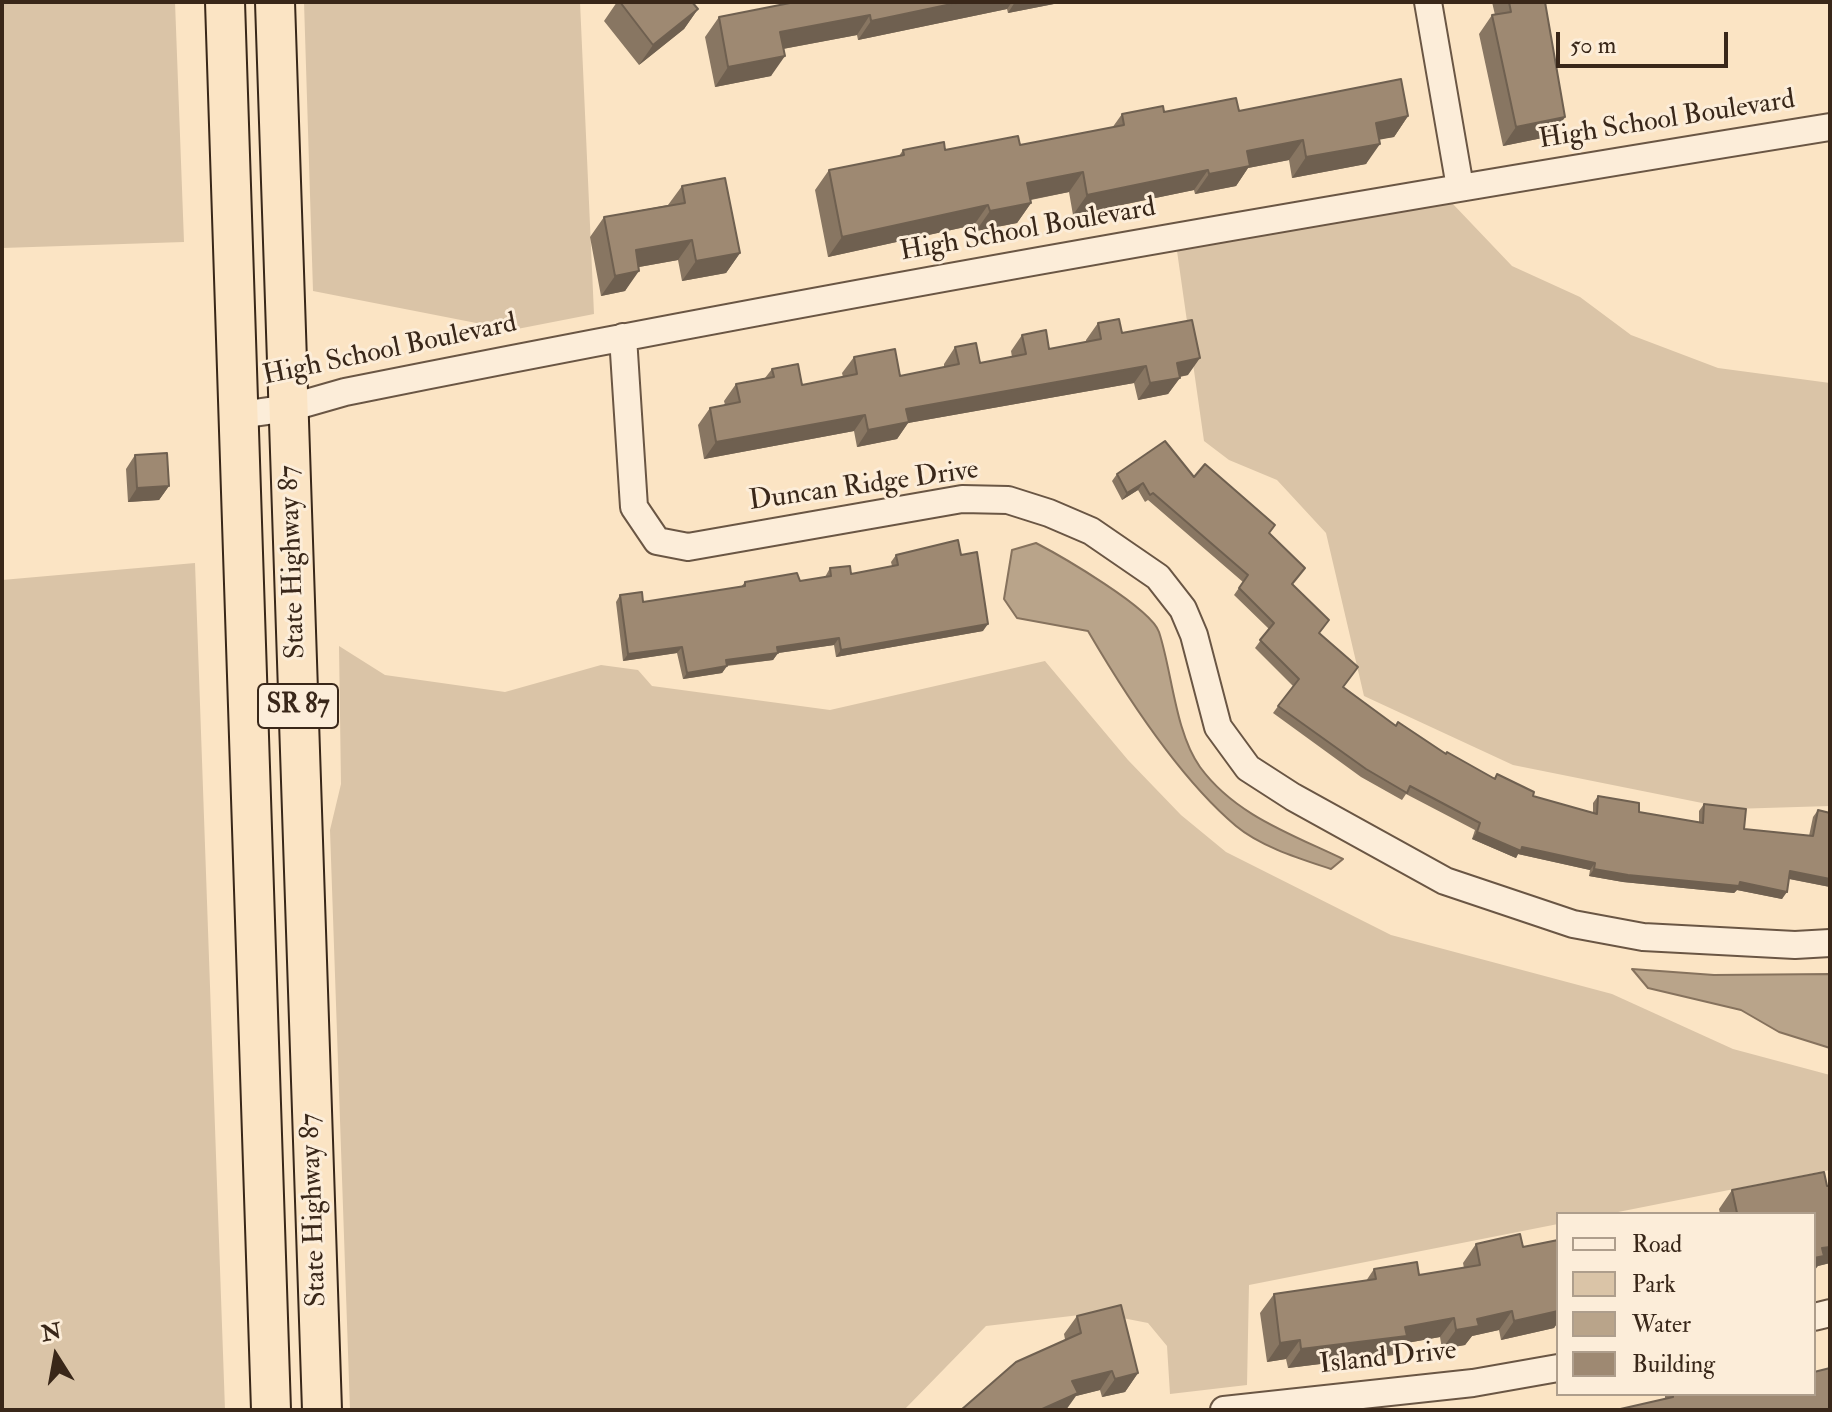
<!DOCTYPE html>
<html>
<head>
<meta charset="utf-8">
<style>
	body { margin:0 }
	#map { position:relative; width:1832px; height:1412px; overflow:hidden; background:#fbe4c4; font-family:"IM FELL Double Pica",serif }
	canvas { display:block }
	.frame { position:absolute; inset:0; border:4px solid #392719; pointer-events:none }
	.legend { position:absolute; left:1556px; top:1212px; width:260px; height:184px; box-sizing:border-box; background:#fcedd9; border:2px solid #ae9e8c; margin:0; padding:10px 14px; list-style:none; font-size:24px; color:#392719 }
	.legend li { display:flex; align-items:center; gap:16px; height:40px }
	.legend b { width:40px; border:2px solid #ae9e8c }
	.north { position:absolute; left:16px; top:1316px; width:80px; height:80px; -webkit-text-stroke:6px #fcedd9; paint-order:stroke; rotate:349deg; font-size:22px; font-weight:700; line-height:32px; text-align:center; color:#392719 }
	.north::after { content:''; display:block; margin:auto; width:28px; height:36px; background:#392719; clip-path:polygon(50% 0,100% 100%,50% 72%,0 100%) }
	.scale { position:absolute; left:1556px; top:32px; width:172px; height:36px; box-sizing:border-box; border:4px solid #392719; border-top:0; padding-left:10px; font-size:24px; line-height:28px; white-space:nowrap; color:#392719; -webkit-text-stroke:6px #fcedd9; paint-order:stroke }
</style>
</head>
<body>
<div id="map">
<canvas width="1832" height="1412"></canvas>
<div class="frame"></div>
<ul class="legend">
<li><b style="height:10px;background:#fcedd9"></b>Road</li>
<li><b style="height:22px;background:#dac4a7"></b>Park</li>
<li><b style="height:22px;background:#b9a48a"></b>Water</li>
<li><b style="height:22px;background:#9e8972"></b>Building</li>
</ul>
<div class="north">N</div>
<div class="scale">50 m</div>
</div>
<script>
const g = document.querySelector('canvas').getContext('2d');
g.lineJoin = 'round';
function fillPath(path, color) {
  g.fillStyle = color;
  g.fill(path, 'evenodd');
}
function strokePath(path, color, width, dash) {
  g.strokeStyle = color;
  g.lineWidth = width;
  g.lineCap = dash ? 'butt' : 'round';
  g.setLineDash(dash || []);
  g.stroke(path);
}
function write(font, color, halo, rows, align = 'center') {
  g.font = font + ' "IM FELL Double Pica",serif';
  g.lineWidth = 6;
  g.setLineDash([]);
  g.textBaseline = 'middle';
  g.strokeStyle = halo;
  g.fillStyle = color;
  for (const [text, x, y, turn = 0] of rows) {
    g.save();
    g.translate(x, y);
    g.rotate((+turn || 0) * Math.PI / 180);
    g.textAlign = isNaN(turn) ? turn : align;
    if (halo) g.strokeText(text, 0, 0);
    g.fillText(text, 0, 0);
    g.restore();
  }
}
const green = new Path2D(`
	M2 2H175L184 242 2 248Z
	M304 2H580L594 314 512 330 313 291Z
	M1452 203 1512 266 1580 297 1631 335 1718 368 1830 383V806L1732 809 1513 765 1364 696 1326 533 1277 480 1229 460 1204 441 1177 251Z
	M195 563 225 1410H2V580Z
	M339 646 385 675 505 692 601 665 638 670 652 686 830 710 1045 661 1128 760 1181 815 1226 852 1391 935 1612 994 1733 1049 1830 1075V1170L1608 1214H1558V1224L1249 1285 1247 1385 1170 1394 1167 1346 1148 1323 1097 1313 986 1326 904 1410H350L330 830 341 784Z`);
const water = new Path2D(`
	M1036 543C1061 556 1151 608 1159 632 1172 671 1175 732 1200 767 1235 815 1291 834 1343 859L1331 869C1301 859 1261 847 1236 826 1178 777 1126 696 1088 631L1017 618 1004 599 1012 550Z
	M1632 969 1714 975 1830 974V1048L1779 1032 1741 1010 1648 988Z`);
const minor = new Path2D(`
	M1428 2 1460 187
	M623 337 634 507 657 541 688 547 962 499 1008 500 1049 513 1091 531 1158 577 1183 609 1194 635 1218 727 1248 768 1293 797 1445 881 1573 924 1643 937 1795 945 1830 943
	M240 415 289 408 345 392C838 293 1334 207 1830 127
	M1814 1317 1830 1313
	M1224 1410 1473 1383 1558 1368`);
const highway = new Path2D(`
	M225 2 271 1410
	M275 2 322 1410`);
const wall = new Path2D(`
	M617 2H692L698 9 684 29 639 65 604 21Z
	M788 2H1064L1008 13 1007 9 858 40 857 35 783 49 771 76 715 87 705 37 719 17 786 4Z
	M1492 2H1545L1565 117 1552 136 1503 146 1479 34 1492 15H1495Z
	M1239 111 1408 116 1394 137 1379 139 1366 164 1292 178 1289 160 1248 168 1236 186 1195 194 1194 190 1073 215 1069 192 1031 200V203L1017 223 976 231 974 225 828 257 815 190 829 170 899 156 903 150H945L1020 145 1112 128 1122 114Z
	M682 186 740 253 726 273 682 281 678 260 639 267 625 291 601 296 590 237 604 217 668 205Z
	M1098 323 1122 333 1188 375 1180 377 1168 394 1138 400 1134 383 908 423 897 439 857 447 854 431 704 459 698 425 710 408 725 405 724 401 736 384 765 378 772 369 802 385 843 377 842 373 854 357 900 376 944 367V364L955 347 980 363 1012 357 1011 351 1022 335 1049 349 1086 342V340Z
	M135 455 169 486 159 500 128 502 126 469Z
	M1117 474 1194 477 1269 534 1293 584 1319 633 1343 687 1395 726 1446 754 1494 778 1497 774 1533 796 1593 813V803L1598 796 1639 812 1699 822V811L1704 804 1744 829 1809 836 1813 817 1818 810 1830 813V887L1789 879 1782 899 1737 890 1734 893 1623 882 1589 876 1590 870 1518 854 1516 858 1472 839 1475 830 1406 794 1402 800 1361 777 1273 713 1293 686 1255 648 1269 629 1234 595 1243 582 1148 500 1145 502 1138 490 1122 500 1112 481Z
	M896 555H961L983 631 836 657 834 645 778 653 773 660 727 666 722 673 683 679 677 653 623 661 616 602 620 595 643 602 741 587 745 582 800 581 825 577 830 568 851 574 892 566 891 562Z
	M1830 1186V1263L1818 1266 1814 1214H1720L1719 1209 1732 1190Z
	M1558 1240V1322L1554 1328 1501 1340 1499 1330 1472 1336 1465 1345 1442 1349 1440 1337 1401 1344 1393 1355 1288 1368 1286 1359 1267 1362 1260 1313 1274 1294 1366 1281 1374 1269 1419 1275 1464 1268 1463 1263 1476 1244 1523 1247Z
	M1077 1316 1138 1373 1125 1392 1102 1397 1100 1390 1076 1396 1064 1334Z
	M1665 1394H1814L1830 1410 1665 1399Z`);
const shadedWall = new Path2D(`
	M961 2H1012L1007 9 858 40 871 21Z
	M1015 2H1064L1008 13Z
	M698 9 684 29 639 65 653 45Z
	M870 15 857 35 766 52 780 32Z
	M785 56 771 76 715 87 728 67Z
	M1408 116 1394 137 1362 143 1376 123Z
	M1565 117 1552 136 1503 146 1516 127Z
	M1303 140 1289 160 1248 168 1236 186 1195 194 1209 174 1247 151Z
	M1380 144 1366 164 1292 178 1306 157Z
	M1208 170 1194 190 1073 215 1087 195Z
	M1083 172 1069 192 1013 203 1027 183Z
	M1031 203 1017 223 976 231 990 211Z
	M988 205 974 225 828 257 842 237Z
	M692 240 678 260 622 270 636 250Z
	M740 253 726 273 682 281 696 261Z
	M639 271 625 291 601 296 615 276Z
	M1200 358 1188 375 1165 379 1177 363Z
	M1146 366 1134 383 908 423 897 439 857 447 868 430 906 409Z
	M1180 378 1168 394 1138 400 1150 383Z
	M865 415 854 431 704 459 716 442Z
	M1143 483 1138 490 1122 500 1127 493Z
	M169 486 159 500 128 502 137 488Z
	M988 624 983 631 836 657 841 650Z
	M839 638 834 645 778 653 773 660 721 666 726 660 777 647Z
	M682 647 677 653 623 661 628 654Z
	M727 666 722 673 683 679 687 673Z
	M1477 832 1522 847 1595 863 1590 870 1518 854 1516 858 1472 839Z
	M1594 869 1740 882 1787 892 1782 899 1737 890 1734 893 1623 882 1589 876Z
	M1790 871 1830 879V887L1785 878Z
	M1830 1247V1263L1818 1266 1814 1271V1258L1822 1248Z
	M1512 1311 1499 1330 1472 1336 1465 1345 1442 1349 1456 1330 1477 1319Z
	M1558 1311V1322L1554 1328 1501 1340 1514 1321Z
	M1454 1318 1440 1337 1401 1344 1393 1355 1288 1368 1301 1349 1405 1327Z
	M1300 1340 1286 1359 1267 1362 1280 1343Z
	M1112 1371 1100 1390 1076 1396 1066 1410H1040L1072 1381Z
	M1138 1373 1125 1392 1102 1397 1115 1379Z`);
const building = new Path2D(`
	M620 2H692L698 9 653 45Z
	M795 2H961L871 21 870 15 780 32 785 56 728 67 719 17Z
	M1509 2H1545L1565 117 1516 127 1492 15 1511 12Z
	M1401 79 1408 116 1376 123 1380 144 1306 157 1303 140 1247 151 1250 166 1209 174 1208 170 1087 195 1083 172 1027 183 1031 203 990 211 988 205 842 237 829 170 904 155 903 150 944 142 945 150 1018 136 1020 145 1124 125 1122 114 1163 106 1164 112 1236 98 1239 111Z
	M725 178 740 253 696 261 692 240 636 250 639 271 615 276 604 217 685 203 682 186Z
	M1119 319 1122 333 1192 320 1200 358 1177 363 1180 378 1150 383 1146 366 906 409 909 422 868 430 865 415 716 442 710 408 740 402 736 384 774 377 772 369 798 364 802 385 857 374 854 357 895 349 900 376 959 364 955 347 976 343 980 363 1026 354 1022 335 1046 330 1049 349 1101 339 1098 323Z
	M1165 441 1194 477 1205 464 1275 525 1269 533 1305 568 1292 584 1329 620 1319 633 1358 667 1343 687 1396 726 1398 722 1446 754 1447 752 1495 779 1497 774 1534 792 1533 796 1597 814 1598 796 1639 803V812L1703 823 1704 804 1746 809 1744 829 1813 836 1818 810 1830 813V879L1790 871 1787 892 1740 882 1739 886 1628 875 1594 869 1595 863 1522 847 1521 851 1477 832 1480 823 1410 786 1407 793 1366 769 1278 706 1299 679 1260 640 1274 623 1239 588 1248 575 1153 493 1150 495 1143 483 1127 493 1117 474Z
	M167 453 169 486 137 488 135 455Z
	M958 540 961 555 977 552 988 624 841 650 839 638 777 647 778 653 726 660 727 666 687 673 682 647 628 654 620 595 642 592 643 602 745 586V582L797 573 800 581 831 576 830 568 850 566 851 574 898 565 896 555Z
	M1824 1172 1827 1186H1830V1247L1822 1248 1824 1256 1814 1258V1214H1733L1737 1213 1732 1190Z
	M1520 1234 1523 1247 1558 1240V1311L1514 1321 1512 1311 1477 1319 1479 1326 1456 1330 1454 1318 1405 1327 1407 1336 1301 1349 1300 1340 1280 1343 1274 1294 1376 1279 1374 1269 1417 1262 1419 1275 1480 1265 1476 1244Z
	M1121 1305 1138 1373 1115 1379 1112 1371 1072 1381 1078 1393 1040 1410H961L1016 1362 1081 1333 1077 1316Z
	M1830 1368V1410H1616L1673 1397V1394H1814V1372Z`);
const shields = [
	[298,706,80]
];
const shieldNames = [
	["SR 87",298,706]
];
const streetNames = [
	["High School Boulevard",1667,121,-9],
	["High School Boulevard",1028,231,-10],
	["High School Boulevard",390,351,-12],
	["Duncan Ridge Drive",864,487,-8],
	["State Highway 87",294,562,-92],
	["State Highway 87",315,1210,-92],
	["Island Drive",1388,1359,-6]
];
fillPath(green, '#dac4a7');
fillPath(water, '#b9a48a');
strokePath(water, '#86725d', 2);
strokePath(minor, '#6a5644', 30);
strokePath(highway, '#392719', 42);
strokePath(minor, '#fcedd9', 26);
strokePath(highway, '#fbe4c4', 38);
fillPath(wall, '#887662');
fillPath(shadedWall, '#6f6050');
fillPath(building, '#9e8972');
strokePath(building, '#6f6050', 2);
for (const [x, y, w] of shields) {
  const box = new Path2D();
  box.roundRect(x - w / 2, y - 22, w, 44, 6);
  g.fillStyle = '#fcedd9';
  g.fill(box);
  strokePath(box, '#392719', 2);
}
write('bold 26px', '#392719', null, shieldNames);
write('28px', '#392719', '#fcedd9', streetNames);
</script>
</body>
</html>
